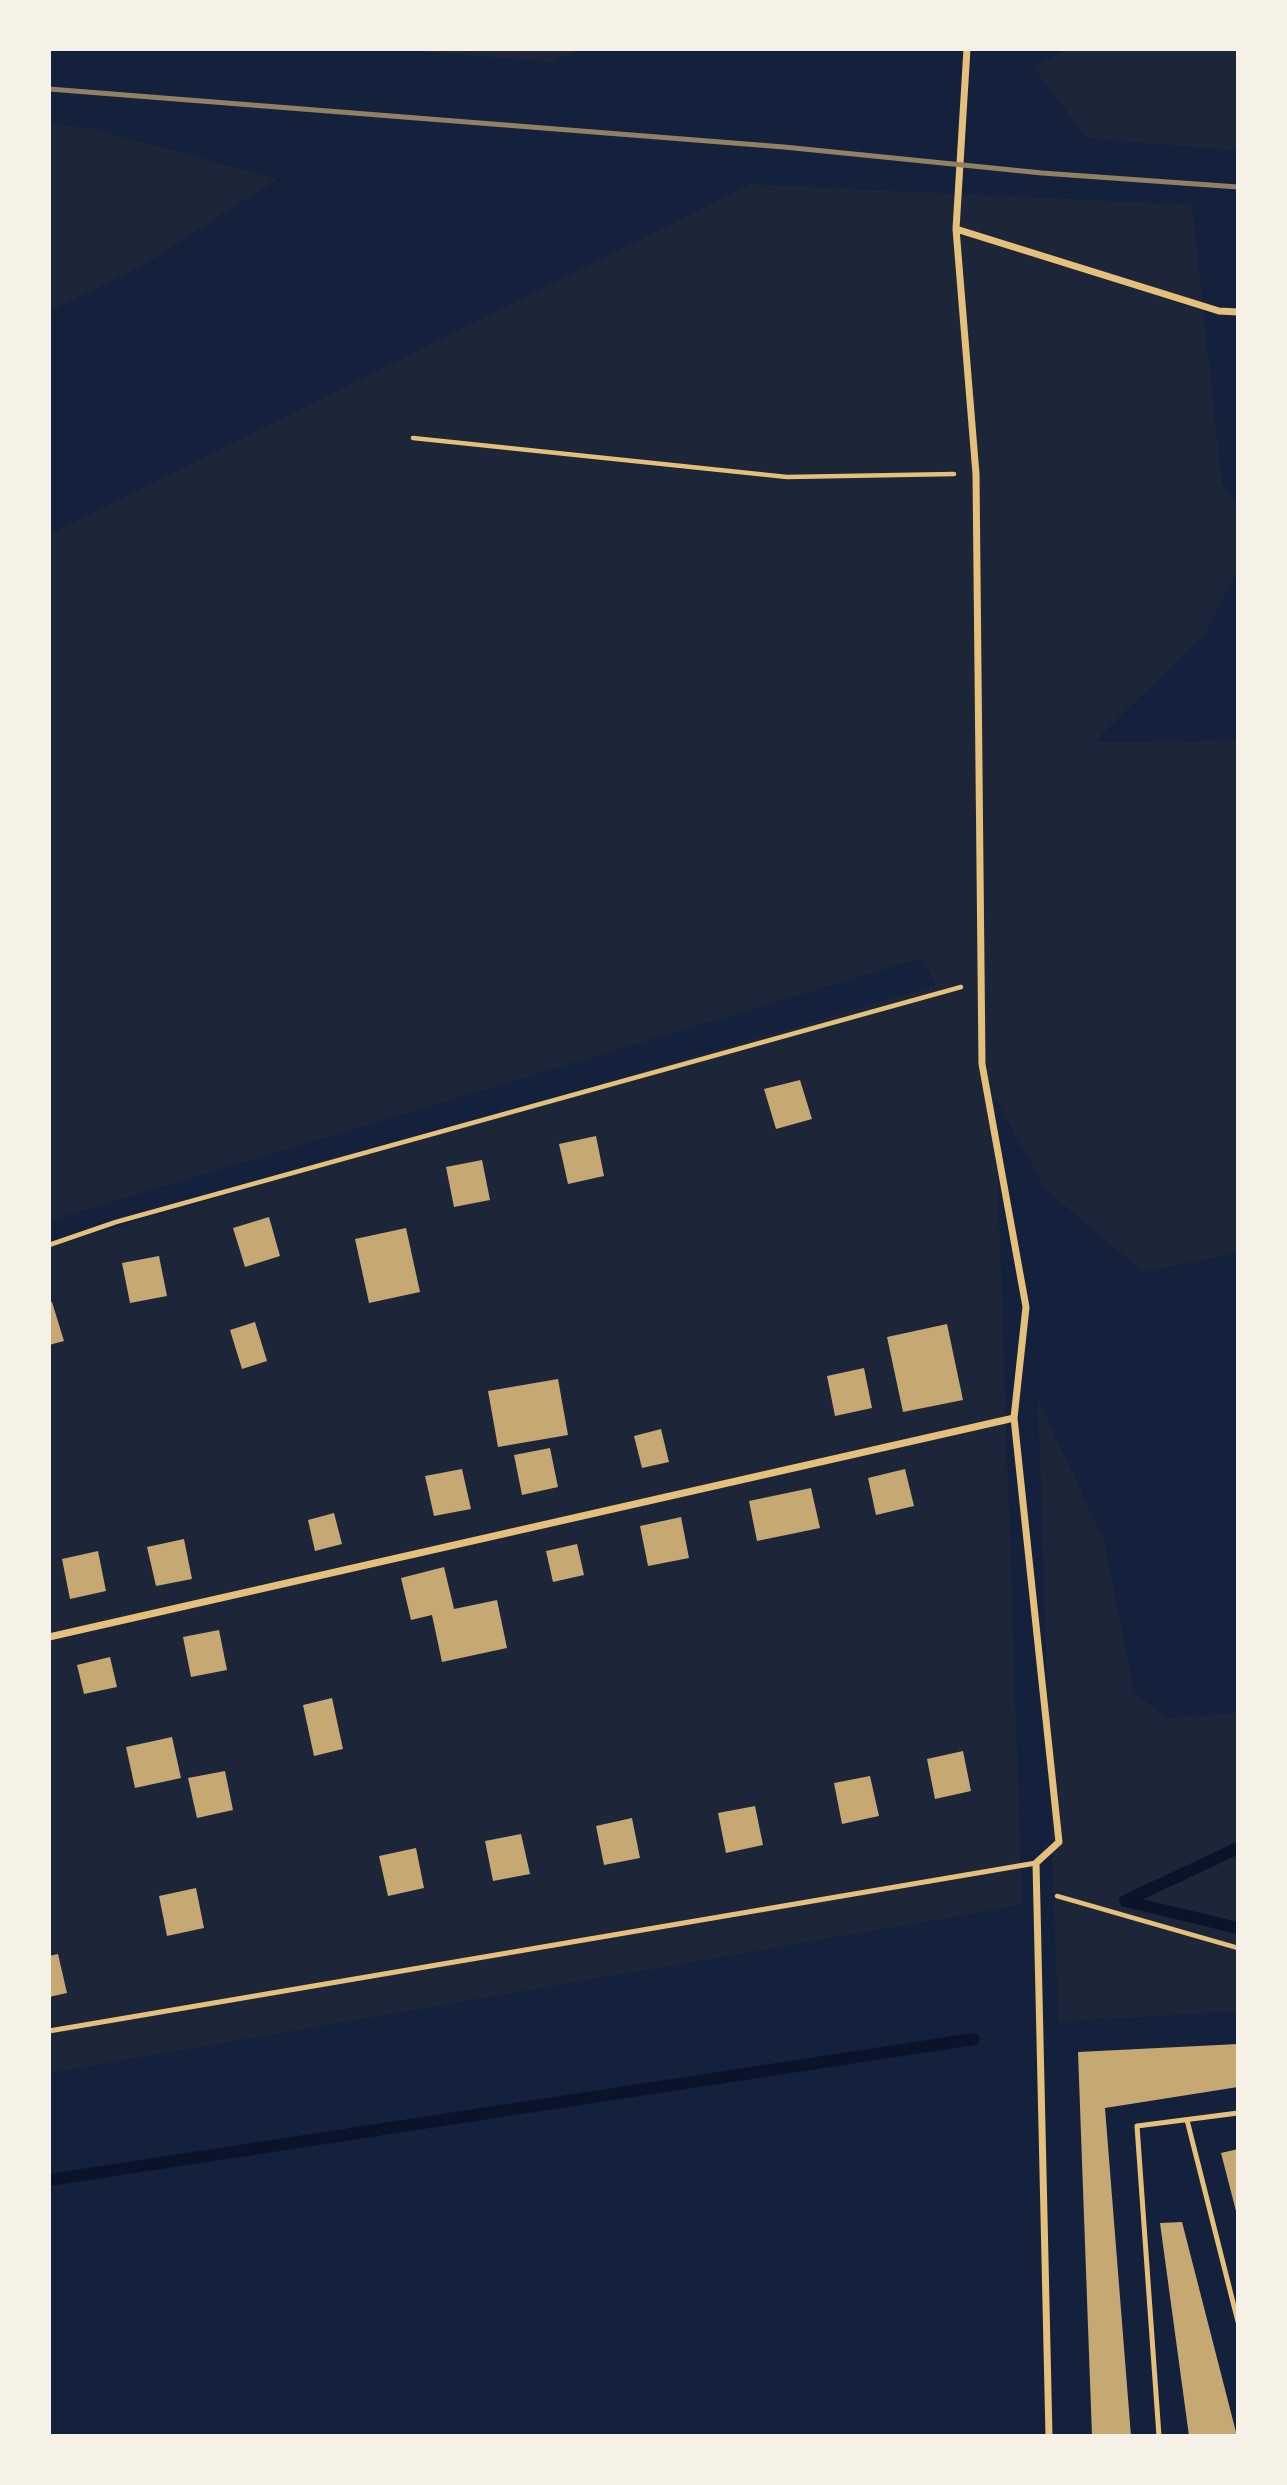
<!DOCTYPE html>
<html>
<head>
<meta charset="utf-8">
<style>
	body { margin:0 }
	#map { position:relative; width:1287px; height:2485px; overflow:hidden; background:#14213d; font-family:"Work Sans",sans-serif }
	canvas { display:block }
	.frame { position:absolute; inset:0; border:51px solid #f6f1e7; pointer-events:none }
</style>
</head>
<body>
<div id="map">
<canvas width="1287" height="2485"></canvas>
<div class="frame"></div>
</div>
<script>
const g = document.querySelector('canvas').getContext('2d');
g.lineJoin = 'round';
function fillPath(path, color) {
  g.fillStyle = color;
  g.fill(path, 'evenodd');
}
function strokePath(path, color, width, dash) {
  g.strokeStyle = color;
  g.lineWidth = width;
  g.lineCap = dash ? 'butt' : 'round';
  g.setLineDash(dash || []);
  g.stroke(path);
}
const green = new Path2D(`
	M391 49H579L554 62Z
	M1068 49H1238V151L1087 138 1033 67Z
	M49 124 91 128 277 179 143 265 49 311Z
	M752 184 1192 205 1222 484 1238 508V568L1206 632 1094 742 1238 740V1253L1143 1272 1045 1189 995 1097 1022 1905 49 2073V1247L936 985 922 958 49 1221V535Z
	M1038 1400 1104 1540 1134 1691 1165 1718 1238 1713V2011L1058 2022Z`);
const stream = new Path2D(`
	M1238 1848 1125 1901 1238 1928
	M49 2180 974 2039`);
const building = new Path2D(`
	M800 1080 812 1119 776 1129 764 1089Z
	M596 1136 604 1176 568 1184 559 1144Z
	M482 1160 490 1200 454 1207 446 1167Z
	M269 1217 280 1256 245 1267 233 1228Z
	M406 1228 420 1292 369 1303 355 1239Z
	M159 1256 167 1296 130 1303 122 1263Z
	M52 1302 64 1341 49 1345V1303Z
	M255 1322 267 1361 242 1369 230 1330Z
	M947 1324 963 1400 903 1412 887 1337Z
	M864 1368 872 1408 835 1416 827 1376Z
	M558 1379 568 1435 498 1447 488 1391Z
	M661 1429 669 1462 642 1468 634 1436Z
	M550 1448 558 1487 522 1495 514 1455Z
	M462 1469 471 1509 434 1516 425 1476Z
	M905 1469 914 1506 876 1515 868 1478Z
	M811 1488 820 1528 757 1541 749 1501Z
	M334 1513 342 1544 315 1551 308 1520Z
	M681 1517 689 1558 648 1566 640 1526Z
	M184 1539 192 1579 156 1586 147 1547Z
	M577 1544 584 1575 553 1582 546 1551Z
	M98 1551 106 1591 70 1599 62 1559Z
	M444 1567 454 1609 497 1600 507 1648 442 1662 432 1615 411 1620 401 1578Z
	M219 1630 227 1670 191 1677 183 1637Z
	M110 1657 117 1687 84 1694 77 1665Z
	M332 1698 343 1749 314 1756 303 1705Z
	M172 1737 181 1778 135 1788 126 1747Z
	M963 1751 971 1791 935 1799 927 1759Z
	M225 1771 233 1810 197 1818 188 1778Z
	M870 1776 879 1816 842 1824 834 1783Z
	M755 1806 763 1845 726 1853 718 1813Z
	M632 1818 640 1858 604 1865 596 1826Z
	M521 1834 530 1874 493 1881 485 1841Z
	M416 1848 424 1888 388 1896 379 1856Z
	M196 1888 204 1928 167 1936 159 1896Z
	M58 1954 67 1993 49 1997V1956Z
	M1238 2044V2087L1105 2108 1131 2436H1092L1078 2052Z
	M1238 2149V2215H1237L1221 2153Z
	M1182 2222 1237 2436H1189L1160 2223Z`);
const path = new Path2D(`
	M413 438 787 477 954 474
	M49 1245 116 1222 961 987
	M1057 1896 1238 1948`);
const service = new Path2D(`
	M49 2031 1036 1863
	M1187 2120 1238 2322
	M1159 2436 1137 2126 1238 2113`);
const minor = new Path2D(`
	M956 229 967 49
	M49 1637 1014 1418
	M1049 2436 1036 1863 1059 1842 1014 1418 1026 1307 982 1064 976 474 956 229 1219 311 1238 312`);
const rail = new Path2D(`
	M49 89 784 147 1042 173 1238 187`);
fillPath(green, '#1d2539');
strokePath(stream, '#0b132b', 12);
fillPath(building, '#c6a872');
strokePath(path, '#e5c07b', 4.5);
strokePath(service, '#e5c07b', 5);
strokePath(minor, '#e5c07b', 7);
strokePath(rail, '#918062', 5);
</script>
</body>
</html>
